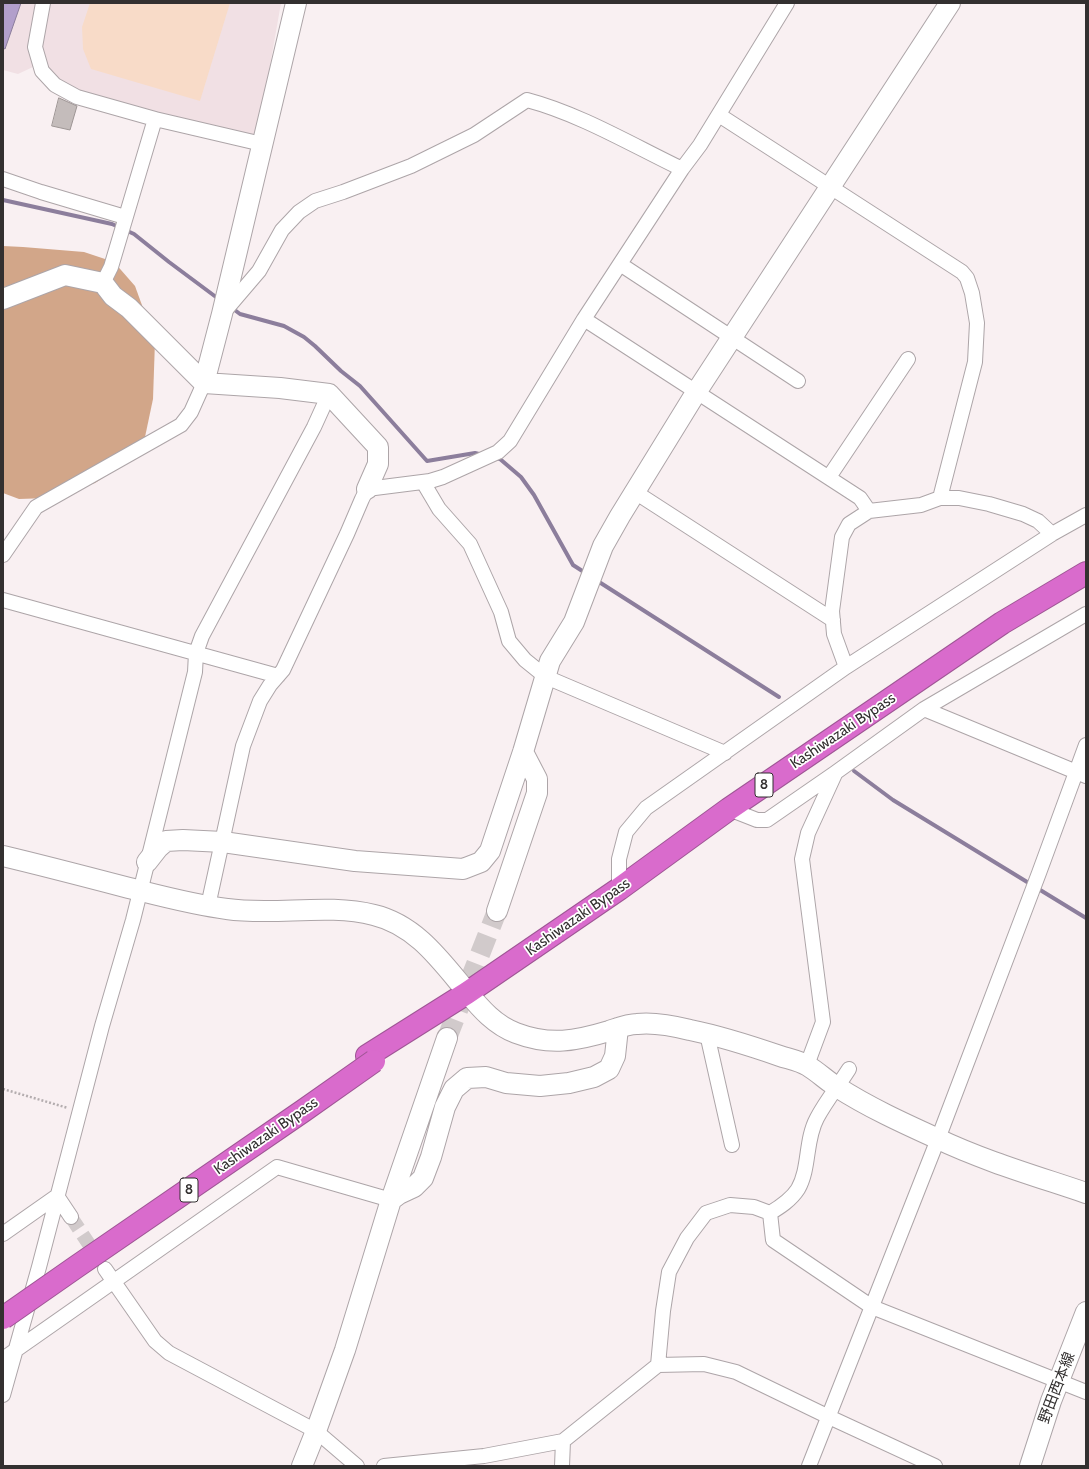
<!DOCTYPE html>
<html>
<head>
<meta charset="utf-8">
<style>
	body { margin:0 }
	#map { position:relative; width:1089px; height:1469px; overflow:hidden; background:#f9f0f2; font-family:Cabin,sans-serif }
	canvas { display:block }
	.frame { position:absolute; inset:0; border:4px solid #333030; pointer-events:none }
</style>
</head>
<body>
<div id="map">
<canvas width="1089" height="1469"></canvas>
<div class="frame"></div>
</div>
<script>
const g = document.querySelector('canvas').getContext('2d');
g.lineJoin = 'round';
function fillPath(path, color) {
  g.fillStyle = color;
  g.fill(path, 'evenodd');
}
function strokePath(path, color, width, dash) {
  g.strokeStyle = color;
  g.lineWidth = width;
  g.lineCap = dash ? 'butt' : 'round';
  g.setLineDash(dash || []);
  g.stroke(path);
}
function write(font, color, halo, rows, align = 'center') {
  g.font = font + ' Cabin,"Noto Sans JP",sans-serif';
  g.lineWidth = 3.5;
  g.setLineDash([]);
  g.textBaseline = 'middle';
  g.strokeStyle = halo;
  g.fillStyle = color;
  for (const [text, x, y, turn = 0] of rows) {
    g.save();
    g.translate(x, y);
    g.rotate((+turn || 0) * Math.PI / 180);
    g.textAlign = isNaN(turn) ? turn : align;
    if (halo) g.strokeText(text, 0, 0);
    g.fillText(text, 0, 0);
    g.restore();
  }
}
const built = new Path2D(`
	M3 3H281L258 134 248 136 175 118 73 89 56 79 44 64 33 67 18 74 3 70Z`);
const green = new Path2D(`
	M90 3H230L200 101 91 69 83 49 82 27Z`);
const forest = new Path2D(`
	M3 246 23 247 84 252 114 262 135 286 155 341 153 399 145 437 131 460 95 483 48 498 19 499 3 493Z`);
const water = new Path2D(`
	M3 3H21L5 49 3 48Z`);
const stream = new Path2D(`
	M3 200 112 224 134 234 169 262 220 300
	M232 308 240 314 284 326 304 337 315 346 341 371 360 386 427 461 475 453 483 455
	M495 458 500 459 521 477 534 495 573 565 587 574
	M596 580 779 697
	M854 771 893 800 1086 918`);
const building = new Path2D(`
	M59 98 77 106 70 130 52 126Z`);
const streetTunnel = new Path2D(`
	M71 1217 100 1261`);
const secondaryTunnel = new Path2D(`
	M447 1038 497 911`);
const path = new Path2D(`
	M3 1089 68 1108`);
const street = new Path2D(`
	M43 3 35 47 42 71 55 85 77 97 155 119 262 144
	M719 115 962 272 967 278 972 293 977 323 975 362 940 498
	M3 179 41 192 125 217
	M620 264 798 381
	M103 283 111 267 155 119
	M224 312 259 271 282 230 299 212 315 201 343 192 411 166 474 135 527 100C580 114 632 145 682 169
	M584 319 860 498 869 511
	M829 477 908 359
	M423 482 439 509 470 544 501 612 509 641 525 660 546 677 725 753
	M635 492 833 620
	M3 555 36 507 181 425 191 412 204 383
	M3 600 278 676
	M846 667 834 634 832 611 842 537 849 524 869 511 921 505 940 498H959L989 504 1023 514 1038 521 1052 534
	M924 709 1086 776
	M729 809 757 820H767L835 773 924 709 1086 614
	M619 889V859L626 832 646 808 846 667 1052 534 1086 515
	M208 906 243 746 260 701 270 685 283 670 347 534 362 499 367 489 430 481 443 477 498 452 510 441 584 319 682 169 700 145 787 3
	M707 1034 732 1145
	M807 1065 823 1022 802 859 808 833 835 774
	M770 1213 773 1240 872 1307 1086 1392
	M3 1234 57 1196 71 1217
	M105 1269 155 1341 169 1353 316 1431 357 1466
	M3 1359 277 1167 391 1200
	M658 1365 663 1311 669 1272 687 1238 706 1213 730 1205 754 1207 770 1213C780 1207 791 1200 798 1189 810 1168 805 1140 817 1118 826 1101 839 1085 849 1069
	M3 1395 39 1267 102 1026 133 920 195 672 196 653 202 636 314 427 329 394
	M384 1466 484 1456 563 1441
	M562 1466 563 1441 658 1365 704 1364 736 1372 829 1417 935 1466
	M809 1466 938 1139 1039 873 1086 745`);
const secondary = new Path2D(`
	M3 299 65 275 103 283 113 296 129 308 204 383 280 388 329 394 378 447V464L367 489
	M204 383 222 314 296 3
	M3 856C45 866 87 877 129 888 161 896 194 905 227 909 275 916 327 903 374 915 416 925 441 961 467 992 481 1009 495 1025 516 1033 550 1046 576 1041 609 1031 618 1028 628 1024 637 1024 654 1022 674 1026 690 1030 720 1036 751 1046 780 1056 789 1059 800 1061 808 1066 818 1072 827 1081 837 1087 868 1107 903 1123 936 1138 984 1161 1036 1176 1086 1193
	M147 862 158 848 166 841 183 840 223 842 355 861 463 869 481 862 490 851 523 752 550 661 574 622 603 546 620 516 697 391 950 3
	M497 911 537 793V779L523 752
	M391 1200 399 1194 414 1187 423 1178 431 1157 445 1107 454 1089 467 1078 486 1077 506 1083 540 1086 569 1083 594 1077 609 1069 615 1056 618 1028
	M302 1466 316 1431 345 1350 391 1200 447 1038
	M1030 1466 1051 1401 1086 1312`);
const highway = new Path2D(`
	M367 1056 467 993 619 889 729 809 1002 623 1086 573`);
const highwayBridge = new Path2D(`
	M3 1318 76 1267 303 1111 374 1061`);
const shields = [
	[764,785,18],
	[189,1190,18]
];
const shieldNames = [
	["8",764,785],
	["8",189,1190]
];
const streetNames = [
	["Kashiwazaki Bypass",843,731,-34],
	["Kashiwazaki Bypass",578,917,-35],
	["Kashiwazaki Bypass",266,1136,-35],
	["野田西本線",1057,1388,-69]
];
fillPath(built, '#f1e0e4');
fillPath(green, '#f8dbc8');
fillPath(forest, '#d2a689');
fillPath(water, '#b29fcb');
strokePath(water, '#8c7e9c', 1);
strokePath(stream, '#8c7e9c', 4);
fillPath(building, '#c4bcbb');
strokePath(building, '#9d9594', 1);
strokePath(streetTunnel, '#d1cacb', 14, [14, 7]);
strokePath(secondaryTunnel, '#d1cacb', 20, [20, 10]);
strokePath(street, '#ada5a8', 16);
strokePath(secondary, '#ada5a8', 22);
strokePath(highway, '#9f5695', 24);
strokePath(path, '#b4adaf', 2.5, [2, 2]);
strokePath(street, '#fff', 14);
strokePath(secondary, '#fff', 20);
strokePath(highway, '#d96bcc', 22);
strokePath(highwayBridge, '#9f5695', 24, []);
strokePath(highwayBridge, '#d96bcc', 22);
for (const [x, y, w] of shields) {
  const box = new Path2D();
  box.roundRect(x - w / 2, y - 12, w, 24, 3);
  g.fillStyle = '#fff';
  g.fill(box);
  strokePath(box, '#333030', 1);
}
write('bold 14px', '#333030', null, shieldNames);
write('15px', '#333030', '#fff', streetNames);
</script>
</body>
</html>
